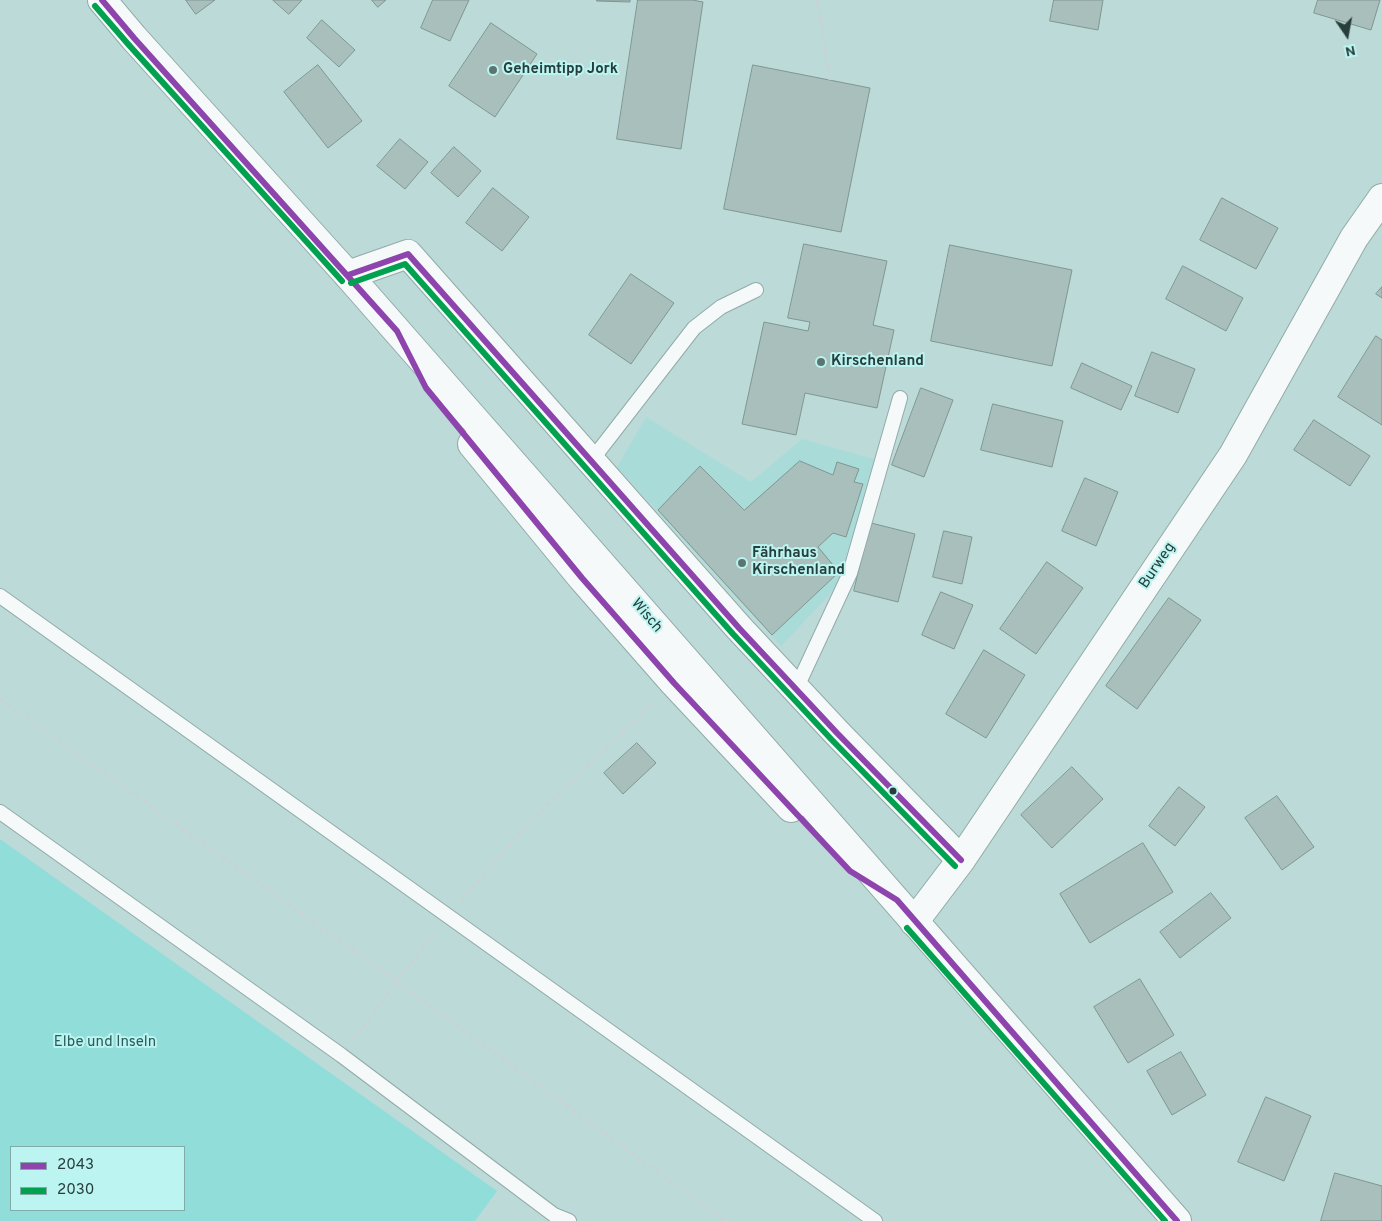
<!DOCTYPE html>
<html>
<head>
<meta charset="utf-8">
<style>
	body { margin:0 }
	#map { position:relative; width:1382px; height:1221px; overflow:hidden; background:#bbdad8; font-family:Overpass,sans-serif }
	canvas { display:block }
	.legend { position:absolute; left:10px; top:1146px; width:175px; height:65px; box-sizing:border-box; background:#bbf4f0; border:1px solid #80aba8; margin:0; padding:6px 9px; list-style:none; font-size:15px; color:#273e3d }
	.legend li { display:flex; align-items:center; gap:10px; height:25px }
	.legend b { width:25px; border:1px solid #80aba8 }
	.north { position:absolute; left:1322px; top:10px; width:50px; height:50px; -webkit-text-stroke:4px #bbf4f0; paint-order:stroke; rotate:168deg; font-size:14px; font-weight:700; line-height:20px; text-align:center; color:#273e3d }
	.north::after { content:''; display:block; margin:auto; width:18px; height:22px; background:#273e3d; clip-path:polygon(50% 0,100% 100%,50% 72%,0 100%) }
</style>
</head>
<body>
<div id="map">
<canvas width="1382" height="1221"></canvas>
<ul class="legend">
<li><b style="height:6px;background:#8e44ad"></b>2043</li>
<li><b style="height:6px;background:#02a150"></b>2030</li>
</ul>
<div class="north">N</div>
</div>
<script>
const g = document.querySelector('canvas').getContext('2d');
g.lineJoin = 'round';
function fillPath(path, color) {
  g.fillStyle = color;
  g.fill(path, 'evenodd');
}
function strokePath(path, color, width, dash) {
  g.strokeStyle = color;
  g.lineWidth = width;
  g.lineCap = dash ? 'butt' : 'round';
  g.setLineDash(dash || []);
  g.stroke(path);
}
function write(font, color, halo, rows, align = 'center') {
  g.font = font + ' Overpass,sans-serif';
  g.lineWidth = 4;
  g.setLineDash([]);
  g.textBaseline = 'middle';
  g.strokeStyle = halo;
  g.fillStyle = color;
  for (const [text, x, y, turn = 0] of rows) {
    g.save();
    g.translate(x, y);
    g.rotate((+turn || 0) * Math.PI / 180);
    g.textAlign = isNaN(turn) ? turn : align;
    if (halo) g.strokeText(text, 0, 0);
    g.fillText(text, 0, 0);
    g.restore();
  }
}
const built = new Path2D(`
	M646 417 751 482 802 439 881 461 850 573 781 646 617 467Z`);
const green = new Path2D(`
	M0 839 497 1191 475 1221H0ZM11 1147H184V1210H11Z`);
const building = new Path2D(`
	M186 0H215L196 14Z
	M273 0H302L289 14Z
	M372 0H386L378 7Z
	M433 0H469L450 41 421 28Z
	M597 0H630V2L597 1Z
	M638 0H692L703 2 681 149 617 139Z
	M1054 0H1103L1098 30 1050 21Z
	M1318 0H1380L1371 30 1314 13Z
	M322 20 355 50 339 67 307 38Z
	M491 23 537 54 495 117 449 86Z
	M318 65 362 121 328 148 284 92Z
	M753 65 870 88 841 232 724 209Z
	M400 139 428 162 405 189 377 166Z
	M454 147 481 171 458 197 431 173Z
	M493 188 529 217 502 251 466 223Z
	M1222 198 1278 228 1256 269 1200 240Z
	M804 244 887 261 873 325 894 330 877 408 805 393 796 435 742 424 764 322 808 331 810 322 788 318Z
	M950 245 1072 270 1052 366 931 341Z
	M1183 266 1243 298 1226 331 1166 299Z
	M631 274 674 303 631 364 589 335Z
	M1382 287V298L1376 294Z
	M1376 336 1382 340V425L1338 397Z
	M1152 352 1195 369 1178 413 1135 396Z
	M1082 363 1132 386 1121 410 1071 388Z
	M921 388 953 400 924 477 892 465Z
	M993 404 1063 421 1052 467 981 450Z
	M1314 420 1370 456 1350 486 1294 450Z
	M800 461 833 475 837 462 859 469 854 482 863 484 846 537 833 533 818 547 839 572 772 635 658 510 700 466 744 510Z
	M1085 478 1118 492 1096 546 1062 531Z
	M871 523 915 534 898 602 854 591Z
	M944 531 972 537 962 584 933 577Z
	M1047 562 1083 588 1036 654 1000 629Z
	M941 592 973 605 954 649 922 635Z
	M1169 598 1201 620 1137 709 1106 686Z
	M984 650 1025 675 986 738 946 714Z
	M637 743 656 763 623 794 604 773Z
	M1072 767 1103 799 1052 848 1021 815Z
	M1179 787 1205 807 1175 846 1149 826Z
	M1277 796 1314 847 1282 870 1245 818Z
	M1143 843 1173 892 1090 943 1060 894Z
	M1211 893 1231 918 1180 958 1160 932Z
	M1140 979 1174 1035 1128 1063 1094 1007Z
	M1181 1052 1206 1095 1172 1115 1147 1071Z
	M1266 1097 1311 1116 1284 1181 1238 1162Z
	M1335 1173 1382 1186V1221H1321Z`);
const path = new Path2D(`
	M817 0 830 80
	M0 699 396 981 725 1221
	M461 901 528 824 655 701
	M353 1039 434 933`);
const service = new Path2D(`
	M591 461 694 328 721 307 756 290
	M0 596 875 1221
	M796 689 850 573 900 398
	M0 812 341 1055 554 1215 569 1221`);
const minor = new Path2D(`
	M348 275 408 254 739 628 837 733 961 860
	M914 922 961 860 1233 455 1354 238 1382 198`);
const tertiary = new Path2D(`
	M102 0 134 38 348 275 1177 1221
	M472 444 582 578 674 683 791 808`);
const bus1 = new Path2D(`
	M102 0 134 38 397 331 426 388 582 578 674 683 850 871 897 900 1177 1221
	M348 275 408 254 739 628 837 733 961 860`);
const bus2 = new Path2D(`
	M95 6 128 44 342 281
	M351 283 405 264 733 634 831 739 955 866
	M907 928 1165 1221`);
const markers = [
	[493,70,5,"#5b7573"],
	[821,362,5,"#5b7573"],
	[742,563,5,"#5b7573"],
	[893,791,4.5,"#273e3d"]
];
const poiNames = [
	["Geheimtipp Jork",503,70],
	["Kirschenland",831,362],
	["Fährhaus",752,554],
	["Kirschenland",752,571]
];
const streetNames = [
	["Burweg",1158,566,-56],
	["Wisch",646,616,49]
];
const parkNames = [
	["Elbe und Inseln",105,1043]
];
fillPath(built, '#a9dcd9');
fillPath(green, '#91ddda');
fillPath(building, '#a8bfbb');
strokePath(building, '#7f9692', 1);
strokePath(service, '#92aba9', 16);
strokePath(minor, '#92aba9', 30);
strokePath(tertiary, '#92aba9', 30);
strokePath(path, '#cad3d3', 3, [4, 4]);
strokePath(service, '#f5f9f9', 14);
strokePath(minor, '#f5f9f9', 28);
strokePath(tertiary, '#f5f9f9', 28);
strokePath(bus1, '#8e44ad', 6);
strokePath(bus2, '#02a150', 6);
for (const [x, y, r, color] of markers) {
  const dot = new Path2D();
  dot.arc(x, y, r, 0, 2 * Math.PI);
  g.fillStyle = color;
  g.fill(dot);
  strokePath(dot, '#bbf4f0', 2);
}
write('bold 15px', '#273e3d', '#bbf4f0', poiNames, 'left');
write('15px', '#273e3d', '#bbf4f0', streetNames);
write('15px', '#295c5a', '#bbf4f0', parkNames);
</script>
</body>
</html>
